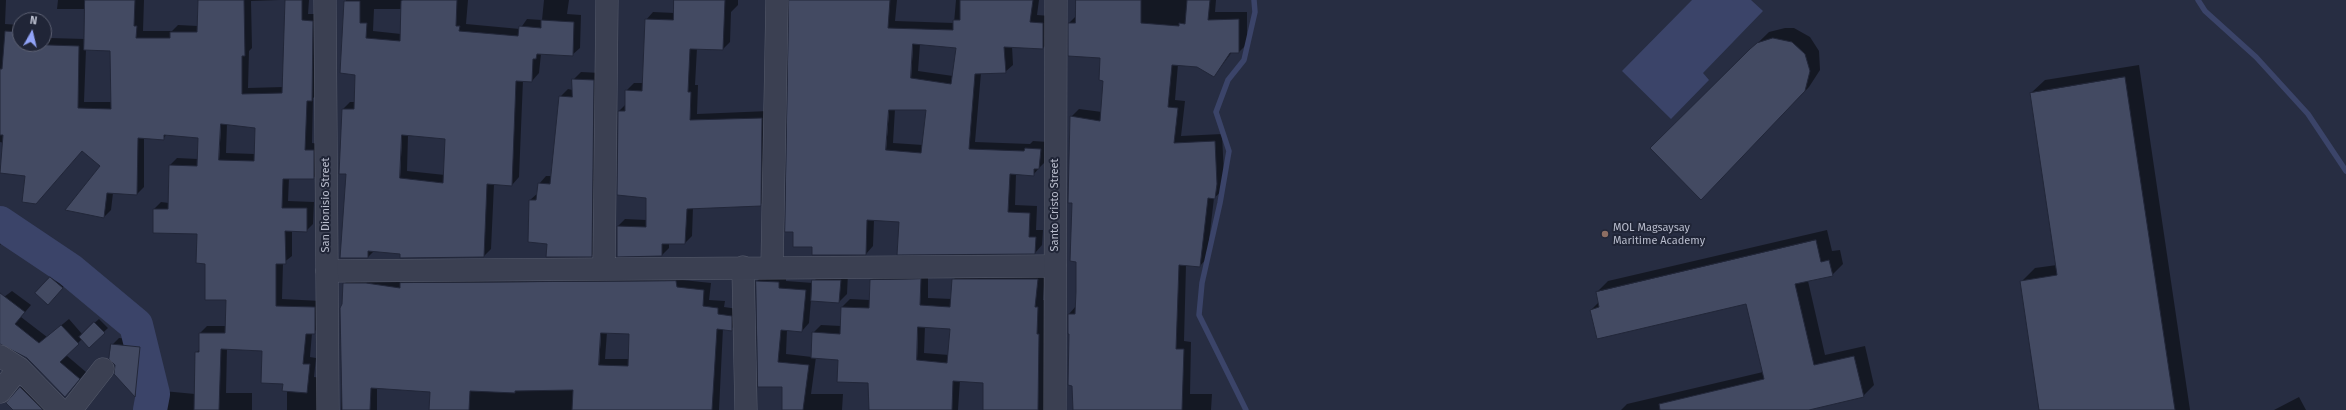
<!DOCTYPE html>
<html>
<head>
<meta charset="utf-8">
<style>
	body { margin:0 }
	#map { position:relative; width:2346px; height:410px; overflow:hidden; background:#272d42; font-family:"Fira Sans",sans-serif }
	canvas { display:block }
	.north { position:absolute; left:12px; top:12px; width:40px; height:40px; box-sizing:border-box; background:#202537; border:1px solid #5d6173; border-radius:50%; rotate:8deg; font-size:11px; font-weight:700; line-height:16px; text-align:center; color:#b8bccc }
	.north::after { content:''; display:block; margin:auto; width:14px; height:18px; background:#91a3f8; clip-path:polygon(50% 0,100% 100%,50% 72%,0 100%) }
</style>
</head>
<body>
<div id="map">
<canvas width="2346" height="410"></canvas>
<div class="north">N</div>
</div>
<script>
const g = document.querySelector('canvas').getContext('2d');
g.lineJoin = 'round';
function fillPath(path, color) {
  g.fillStyle = color;
  g.fill(path, 'evenodd');
}
function strokePath(path, color, width, dash) {
  g.strokeStyle = color;
  g.lineWidth = width;
  g.lineCap = dash ? 'butt' : 'round';
  g.setLineDash(dash || []);
  g.stroke(path);
}
function write(font, color, halo, rows, align = 'center') {
  g.font = font + ' "Fira Sans",sans-serif';
  g.lineWidth = 4;
  g.setLineDash([]);
  g.textBaseline = 'middle';
  g.strokeStyle = halo;
  g.fillStyle = color;
  for (const [text, x, y, turn = 0] of rows) {
    g.save();
    g.translate(x, y);
    g.rotate((+turn || 0) * Math.PI / 180);
    g.textAlign = isNaN(turn) ? turn : align;
    if (halo) g.strokeText(text, 0, 0);
    g.fillText(text, 0, 0);
    g.restore();
  }
}
const water = new Path2D(`
	M1692 0H1751L1763 11 1703 73 1709 80 1671 119 1622 71Z`);
const shadow = new Path2D(`
	M0 0H6L5 24 20 25V44H44V27L51 28 50 38 85 39 86 9H57L58 0H144L143 31H172L178 25 198 26 199 0H280L251 1 252 48 249 51 248 88 283 87 286 0H309L308 14H319V93L313 98 312 143 320 144V172L313 178H289L288 201 314 202 313 224 306 231 292 230V256L283 263 282 299 321 301 322 326 312 333 310 357 316 358 314 377 322 378 325 410H287V390L263 350 227 348 226 393H252V410H149L115 374 116 364 112 345 119 338 147 340 142 389 195 394 196 353 200 349V333L207 326H226L227 299 206 263 199 233 154 209 161 202 169 203 170 165 177 158 198 159 199 137 167 134 163 139 144 138V187L137 194 113 193 111 210 104 217 84 214 101 166 82 150 26 175 0 172 4 143 0 142ZM86 49 111 50 112 102H84ZM227 124 256 127 255 154 226 153Z
	M346 0H468L466 24 520 29 527 19 542 20 544 0H569L567 14 581 15 580 48 572 55 541 54 539 73 532 81 523 80 519 177 512 185 494 184 491 249 484 256 375 250 368 257 347 173 343 109 350 102H355L356 74 341 72ZM374 9H402L401 34 373 31ZM408 135 446 138 445 175 407 171Z
	M675 0H738V5L731 12 730 42 723 49 697 48 695 85H698L697 114 769 111 768 198 760 205 693 207 692 236 685 243H669V248L662 255 618 226 625 219 647 220V197L619 111 626 104V91L634 83H643L646 20 653 12 675 13Z
	M790 0H897L895 21 954 23 956 0H1039L1037 15 1050 16V41L1043 48 1012 46 1013 65 1005 72 981 73 975 142 1030 144 1033 141 1048 142 1046 161 1040 167 1033 175 1016 174 1015 205 1037 206 1036 230H1043L1042 245 1035 253 900 221 874 220 873 246 866 254 813 246ZM920 44 957 47 953 76 918 71ZM895 109H927L923 145 893 143Z
	M1077 0H1216L1215 12H1247V44L1239 52H1232L1214 76 1197 66 1178 64 1175 100 1185 101 1181 136 1222 134 1224 176 1222 191 1214 198 1207 258 1200 266 1186 265 1184 341 1191 342 1190 394H1212L1211 410H1074L1069 314 1076 306 1077 261 1071 117 1079 109 1102 112 1104 80 1101 57 1069 23 1076 16Z
	M1785 28H1794L1810 37 1819 51 1820 70 1809 87 1712 187 1651 148 1769 32Z
	M2139 65 2190 410H2040L2021 282 2035 268 2057 265 2031 93 2045 80Z
	M581 72 601 73 599 248 591 256 530 200 538 193 539 184 546 176H551L560 97 568 89 573 90V80Z
	M6 218 16 227 0 245V220L2 222Z
	M1827 230 1832 251 1840 250 1843 264 1832 275 1808 281 1825 355 1865 346 1874 385 1863 396 1804 410H1621L1627 404 1763 372 1747 303 1591 310 1599 302 1597 292 1608 281Z
	M1045 271 1043 300H1045L1044 327H1047L1046 410H984V382L960 380 958 410H869V382L839 359 816 357 811 394H843L842 410H782L783 386 757 281 764 274 786 275V281L813 283 820 273H848L847 294 839 302 811 300 809 323 802 331 787 329 786 354 812 357 813 333 821 325 841 326 842 307 850 299 870 300 871 280 879 272H928V298L952 299 953 280 961 272ZM925 326 951 328 949 355 924 353Z
	M55 274 66 284 52 300 37 293Z
	M683 275V280L711 283 709 300 725 301 724 307 738 309V323L731 329 723 328 719 410H430L431 391 377 388V410H341V309L343 305 344 284 351 277ZM607 332 630 333 629 359H605Z
	M12 291 31 305 21 317 47 337 69 319 82 334 99 319 108 328 89 346 82 339 66 355 86 372 65 396 26 357 7 344H0V300Z
	M26 382 55 410H15L7 403Z
	M2299 397 2306 410H2274Z`);
const stream = new Path2D(`
	M2198 0 2205 11 2256 57 2308 114 2346 171
	M1246 410 1199 315 1202 283 1220 203 1229 151 1216 112 1228 80 1244 60 1255 12 1254 0`);
const river = new Path2D(`
	M0 223 70 270 136 325 153 394 150 410`);
const building = new Path2D(`
	M85 0H135L134 26H137L136 38H170V32H197L198 0H244L245 56H242V94L282 93 285 0H302V20L313 21 312 101H307L305 150H314V179H283L282 208H307V232L285 231 286 264H276V306L315 307V334H306L303 364H310L307 393 282 391 283 384 261 383 262 351 221 349 219 410H194L195 352H199V333H225L226 300H205V264L196 263 197 234 153 233V209H168L169 165 197 166 198 138 164 135V140L138 138 137 195 107 193 104 218 65 210 100 166 82 151 36 204 22 202 25 176 0 173 3 135H0V69H2L5 31 20 32V44L79 46 78 108 111 109 110 51 84 50ZM221 124 255 128 254 161 219 160Z
	M403 0H457L456 26H460L459 31 518 36 519 26 541 28V20L574 22 573 56 537 54 536 59H533L532 82 516 81 512 186 487 184 484 257 400 258V254L368 251V258H340L346 174H339L342 109H354L355 75 340 73 344 1H360V23H367L366 38 400 41 401 1ZM402 135 445 139 443 183 400 178Z
	M674 0H725L723 50 690 49 688 92H691L690 120 762 118 761 206 687 209 685 244H662V256L617 257V226L646 227V198L617 195 618 111H625V90L642 91 645 19 673 20Z
	M789 0H890L888 28 953 30V20H960V0H1033L1030 22 1043 23V49L1004 47 1006 73 975 74 969 149 1024 151 1025 148 1041 149 1039 169H1034V176L1010 174 1008 212 1030 213 1029 237H1036L1035 254 897 255 899 222 867 220 866 255H812V247H793V232H785ZM913 44 956 48 951 84 911 78ZM889 110H926L921 153 886 150Z
	M1076 0H1141V23L1179 26V23L1185 24 1187 0H1210L1208 20 1239 19V53H1230L1214 77 1197 67 1172 65 1168 107 1178 108 1174 143 1215 141 1217 184 1215 199 1208 198 1200 267 1179 265 1176 349H1184L1182 410H1073L1072 386 1068 385 1069 334H1068V314H1075L1076 292V262L1070 261 1072 203H1068L1070 116 1100 121 1103 81 1099 80 1100 58 1068 56V23H1075Z
	M1773 38 1792 42 1805 54 1810 71 1805 91 1701 200 1650 148 1750 49 1757 43Z
	M2125 77 2175 410H2039L2020 281 2057 275 2030 93Z
	M572 79 594 80 592 257H546L547 244 528 242 529 200H536L538 183 550 184 559 96 572 97Z
	M1816 240 1821 262 1829 260 1833 276 1795 284 1814 365 1854 356 1864 397 1809 410H1660L1659 404 1764 379 1746 304 1597 339 1590 310 1599 307 1596 292Z
	M50 277 63 288 48 305 35 293Z
	M921 279 920 305 950 307 952 279H1038L1035 307H1038L1037 334H1039L1038 410H983V383L953 381 952 410H869L868 383 837 382 838 360 811 358 812 332 840 334 841 307 869 308 870 280ZM918 327 950 329 947 363 917 360Z
	M812 280H841L839 303 811 301Z
	M676 281 677 287 704 290 703 306 718 308V314L732 316V331L717 329 712 410H572L573 390 515 391V393L470 391 469 410H429L430 392 371 388 370 410H342L340 308 342 304 343 283H366L400 288V283ZM601 333 629 334 628 366 599 365Z
	M756 281 779 282V288L806 290 802 332 781 330 778 362 809 365 803 410H782V387H758Z
	M0 293 25 312 15 324 39 343 61 325 79 344 60 362 80 379 65 397 27 358 0 344Z
	M94 322 105 333 89 348 79 337Z
	M111 344 140 347 135 397 114 374 115 365 109 359Z
	M20 387 43 410H13L6 403Z`);
const minor = new Path2D(`
	M743 267 746 410
	M772 267 777 0
	M604 268 607 0
	M327 271 1055 266
	M0 356 19 368 60 410
	M0 392 19 368
	M71 410 103 369`);
const tertiary = new Path2D(`
	M325 0 328 410
	M1055 410 1056 0`);
const markers = [
	[1605,234,4,"#8d6e63"]
];
const streetNames = [
	["San Dionisio Street",326,205,-90],
	["Santo Cristo Street",1055,205,-90]
];
const poiNames = [
	["MOL Magsaysay",1613,228],
	["Maritime Academy",1613,241]
];
fillPath(water, '#3b4469');
fillPath(shadow, '#0007');
strokePath(stream, '#3b4469', 5.5);
strokePath(river, '#3b4469', 34);
fillPath(building, '#434a62');
strokePath(building, '#222739', 1);
strokePath(minor, '#565b6c', 23);
strokePath(tertiary, '#565b6c', 23);
strokePath(minor, '#3b4052', 22);
strokePath(tertiary, '#3b4052', 22);
for (const [x, y, r, color] of markers) {
  const dot = new Path2D();
  dot.arc(x, y, r, 0, 2 * Math.PI);
  g.fillStyle = color;
  g.fill(dot);
  strokePath(dot, '#202537', 1.5);
}
write('11px', '#b8bccc', '#202537', streetNames);
write('11px', '#b8bccc', '#202537', poiNames, 'left');
</script>
</body>
</html>
